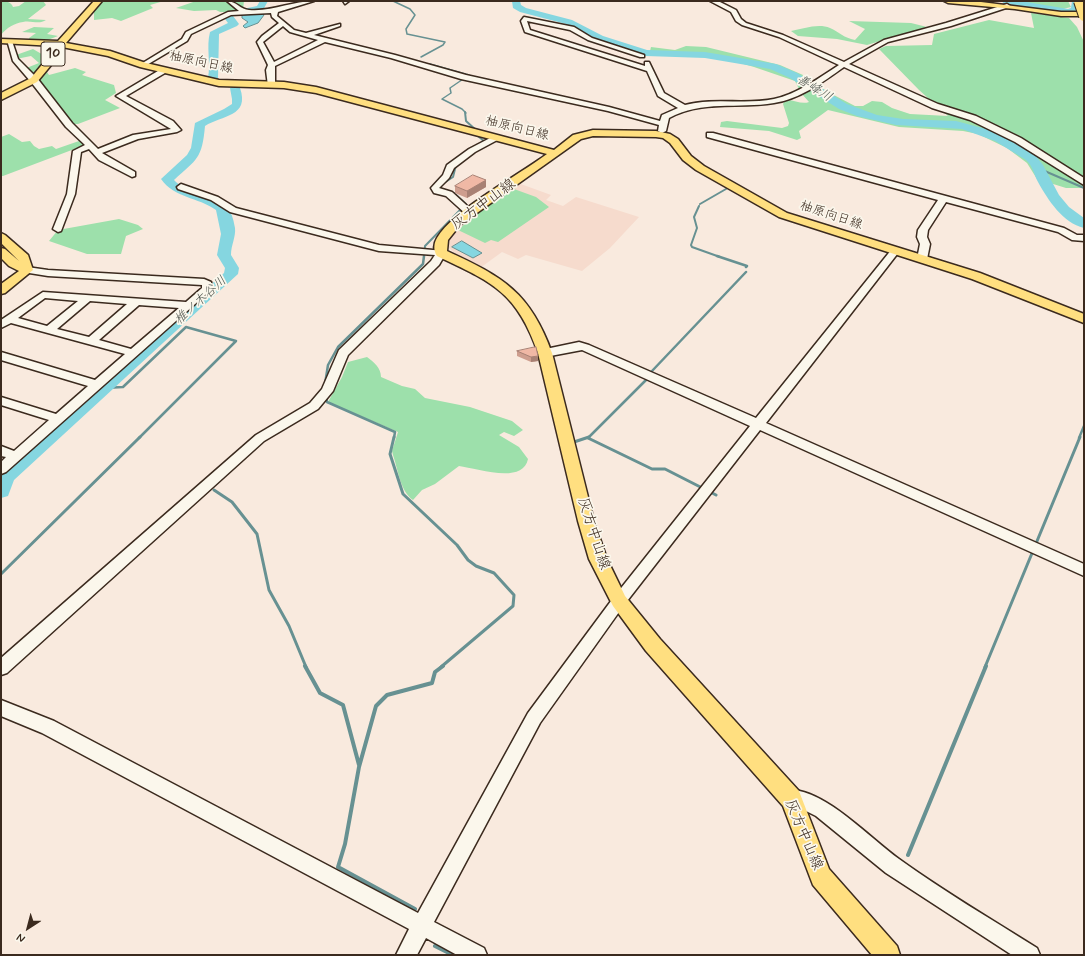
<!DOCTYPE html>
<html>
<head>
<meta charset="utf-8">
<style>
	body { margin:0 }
	#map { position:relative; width:1085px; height:956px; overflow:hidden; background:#f9eade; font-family:Mynerve,sans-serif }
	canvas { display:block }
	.frame { position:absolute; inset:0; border:2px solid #3b2a1e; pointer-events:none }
	.north { position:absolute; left:8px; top:908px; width:40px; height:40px; -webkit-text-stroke:3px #fbf7ec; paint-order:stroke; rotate:216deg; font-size:11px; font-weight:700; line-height:16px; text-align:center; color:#3b2a1e }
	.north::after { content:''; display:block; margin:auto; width:14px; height:18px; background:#3b2a1e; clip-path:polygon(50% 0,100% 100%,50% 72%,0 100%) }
</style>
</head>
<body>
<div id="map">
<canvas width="1085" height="956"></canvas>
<div class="frame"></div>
<div class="north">N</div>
</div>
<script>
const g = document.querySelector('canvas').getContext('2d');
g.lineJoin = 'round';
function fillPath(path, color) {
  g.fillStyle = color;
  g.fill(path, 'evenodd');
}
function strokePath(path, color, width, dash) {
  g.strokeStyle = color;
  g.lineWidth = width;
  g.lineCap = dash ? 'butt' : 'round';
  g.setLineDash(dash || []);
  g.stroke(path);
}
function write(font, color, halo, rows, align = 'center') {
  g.font = font + ' Mynerve,"Klee One",sans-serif';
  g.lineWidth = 3.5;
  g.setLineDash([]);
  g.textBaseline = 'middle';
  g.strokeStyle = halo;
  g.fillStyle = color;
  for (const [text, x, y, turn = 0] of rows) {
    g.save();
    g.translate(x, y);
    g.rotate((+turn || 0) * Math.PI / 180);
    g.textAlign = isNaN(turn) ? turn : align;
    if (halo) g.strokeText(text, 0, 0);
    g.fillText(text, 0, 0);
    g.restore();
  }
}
const built = new Path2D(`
	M518 183 551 195 546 200 563 206 576 197 639 217 610 248 582 271 526 255 518 259 502 252 480 268 459 257 449 248 448 235 454 228Z`);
const green = new Path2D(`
	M1 1C7 1 11 2 13 7L19 6 26 1H43L46 5 28 19 46 20C39 25 31 20 23 22 15 23 6 28 1 35Z
	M101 1H164L150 5 153 8 121 21 112 18 94 20V10Z
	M196 1H244L243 10 230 12H220L216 10 194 11 176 8Z
	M1003 1H1068L1071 7 1059 10Z
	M1031 13 1069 18 1077 27 1084 42V188H1066L1037 179 1027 163 1007 148 978 134 963 131 899 127 828 110 799 131 801 138 797 140 769 131 720 127 721 122 727 121 782 128 788 126 789 123 783 104 785 100C794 99 801 105 809 102L801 93 795 81 754 67 709 54H657L650 51 651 47 675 50 686 46 706 47 780 65 803 75 828 92 855 106H863L872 101 882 102 892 108 910 114 948 116 919 90 879 49 886 46 932 45 934 34 989 20 1034 28Z
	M849 21 911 23 927 27 867 45 837 39 798 36 791 31C803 29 818 23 830 28 839 32 844 38 855 40L865 29Z
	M34 27 54 28 47 34 58 36 45 41 29 40V38L36 33 22 32Z
	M33 49 45 56 47 61 36 78 24 69 39 63 31 56 16 59V55Z
	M75 68 86 72 82 75 114 85 116 93 105 100 120 108 78 124H72L37 82 47 72 49 75Z
	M9 134 22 142 30 141 34 146 39 149 52 146 56 149 79 141 85 145 3 176H1V137Z
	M514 189 536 197 549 207 498 242 491 240 485 243 458 230 477 213Z
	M119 219 138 225 143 229 126 236 121 254H87L49 241 58 230Z
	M367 357C374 362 381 368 381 377L402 386 415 389 425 398 470 407 512 421 523 430 514 436 504 432 499 435 519 447 528 459C523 485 476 468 459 466L435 484 422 490 413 500C400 491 398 469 393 455L392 451 398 432 328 402 342 377 348 362Z`);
const water = new Path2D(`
	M262 12 264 15 258 23 245 28 243 26 248 22 242 18V14Z
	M462 241 482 253 473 258 452 247Z`);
const streamFar4 = new Path2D(`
	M393 1 410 9 415 15 406 29 407 34 445 42 443 45 421 57
	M427 65 430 64 469 75 450 88 451 93 442 99 462 109 466 113`);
const streamFar3 = new Path2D(`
	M465 112 466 121 476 130
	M478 136 485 142
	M1040 169 1084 188
	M441 185 453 177 456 165
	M450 192 454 193 466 204 465 208
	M700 204 726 189
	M699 206 694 217 697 228 691 245 692 247 720 257
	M424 257 425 246 462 208 463 209`);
const streamFar2 = new Path2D(`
	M717 256 747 266 746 267
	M652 371 746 272
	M325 384 328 365 338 347 423 264 424 256
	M104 388 123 387 186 327 236 341 139 438
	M326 396 327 402 395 432 394 438
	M588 438 647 379
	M1079 438 1084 426`);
const streamFar1 = new Path2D(`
	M394 437 390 454 403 494 457 545 468 560 476 566 494 573 514 595 513 606 441 667
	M588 438 652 469H665L716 495
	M574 442 589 437
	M214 490 232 502 257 534 269 590 289 626 306 667
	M1 574 140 437
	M985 667 1080 437`);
const stream = new Path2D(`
	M305 666 320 693 343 705 359 765
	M908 855 986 666
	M415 909 338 867 345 844 359 767 376 706 387 695 432 683 435 672 443 666
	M435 946 453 955`);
const river = new Path2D(`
	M260 1H268L263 10 233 16 239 24 237 26 219 34 218 78 213 81 209 80 208 78C211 63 206 47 210 32L228 23 222 15 224 13 257 6Z
	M512 1H520L521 5 526 8 572 20 603 36 647 50 705 52 776 64 797 73 847 104 877 115 903 119 956 121 986 129 1012 140 1035 155 1043 165 1059 195 1069 207 1084 218V228C1063 223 1048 200 1038 182 1034 175 1033 166 1026 160L995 141 962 129 896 125 857 116 839 109 790 78 770 69 705 58 646 56 597 40 566 24 520 12 513 8Z
	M1001 1H1021L1068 9 1071 8 1072 1H1080L1078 12 1069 15 1005 4Z
	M235 85 240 88C250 117 222 115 205 126 202 159 197 159 174 180 195 202 230 186 235 228 236 237 231 245 231 255L239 268 238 274 14 480 8 496 1 498V470L52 424 224 273 225 268 217 255 221 234 216 210C198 197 174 198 161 179L187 155 191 148 195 123 224 109 232 104V99L230 88Z`);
const minor = new Path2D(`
	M227 1C236 1 241 10 249 10 272 12 292 1 314 1L278 12 277 16 294 30 306 33 340 24V26L314 35 395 55 466 75 609 107 660 121 662 115 678 108 658 96 647 71 525 32 521 21 524 17 574 27 592 38 644 55V57H640L588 40 570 30 527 21 530 30 645 66V62H649L664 93 685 105C714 97 745 105 774 99 797 94 819 78 839 65L779 37 742 25 736 21 731 12 710 1H718L736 10 741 19 746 23 783 35 844 62 884 40 946 23 1007 4 1010 6 1009 7 951 26 888 42 849 64 938 104 976 116 1021 138 1084 178V185L1015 142 970 120 932 108 844 67C823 82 800 99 774 103 738 109 702 100 669 118L666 131 662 133 658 131 659 125 608 111 461 79 391 58 325 42 275 66V84L268 86 266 70 268 65 257 42 262 36 279 23 272 17 271 13 231 15 191 34 187 41 145 66H141V64L182 39 186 32 228 12 239 11ZM283 26 290 32 318 40 274 62 263 42Z
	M343 1H349L345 4Z
	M7 40 12 41 18 59 37 78 72 123 98 149 133 135 171 129 116 96 163 68 170 70 126 96 173 121 181 130 177 132 138 139 102 153 135 172V176L132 177 99 160 89 149 81 152 75 194 61 231 58 232 53 229 67 194 73 151 85 145 66 127 31 82 13 61Z
	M707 133H713L1064 228 1077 235H1084V241L1072 240 1058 232 946 202 928 230 927 237 930 244 927 259 925 261H919L917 259 920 244 917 237 918 230 938 200 707 137Z
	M494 136 501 138 475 152 454 168 449 178 439 188 452 192 475 213 473 215H467L446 196 434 193 431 188 443 175 447 165 469 149Z
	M181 184 218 197 236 208 379 245 444 251 446 253 439 265 348 355 333 391 318 409 264 441 7 673 1 675V658L256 435 310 403 322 389 339 350 431 261 435 255 379 251 230 212 211 200 178 189 177 187Z
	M895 248 898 249 900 251 898 253 766 423 1084 564V576L760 430 624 605 540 723 434 922 484 948 487 955H457L426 938 417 955H396L409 929 42 733 1 716V700L54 721 418 913 528 713 614 597 750 426 582 350 545 357 541 356 539 353 541 350 579 342 589 345 756 418 892 249Z
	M27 267 48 270 204 279 211 282 212 289 6 472 1 474V462L6 457 1 456V446L14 451 49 420 1 405V397L56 414 88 386 1 360V352L95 380 125 354 11 323 1 328V320L43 292 186 302 202 288V285L48 276 23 272 22 270 23 268ZM45 298 78 301 47 326 18 318ZM90 301 127 304 89 337 57 329ZM139 305 179 308 131 349 99 340Z
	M791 790C825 790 871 839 899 859 943 891 991 919 1037 948L1040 955H1012L886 873 816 816 800 808H791L785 805 782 799 785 793Z`);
const major = new Path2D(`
	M94 1H102L66 43 110 51 146 63 219 80 284 82 316 87 554 150 573 135 593 130 656 131 670 134 678 139 691 156 704 166 787 213 980 273 1084 314V323L972 279 779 217 696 170 683 160 670 143 663 138 656 137 593 136 581 139 460 225 448 240 447 251C503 277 530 292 552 353L594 521 607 559 625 596 660 639 799 791 829 869 897 946 900 955H872L813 885 783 806 646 651 613 606 589 559 578 521 538 353C517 292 492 282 437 256 433 250 434 243 437 238 453 210 519 175 547 154L316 93 284 88 219 86 140 67 108 56 62 47 52 64 37 82 1 100V93L31 78 45 61 54 46 1 43V39L58 41Z
	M944 1H973L1061 12H1084V16H1061L1015 9 948 3Z
	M1 233 5 235 28 255 33 270 5 293 1 294V284L19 271 9 266 1 258V248L5 249 19 261 1 243Z`);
const highwayBridge = new Path2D(`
	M1079 1 1084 16`);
const wall = new Path2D(`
	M486 180V187L467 198 455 193V186Z
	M517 351 538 356V361L531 362 517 356Z`);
const shadedWall = new Path2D(`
	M486 180V187L467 198V191Z
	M538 356V361L531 362V357Z`);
const building = new Path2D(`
	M473 175 486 180 467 191 455 186Z
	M536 347 538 356 531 357 517 351Z`);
const farStreetnames = [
	["柚原向日線",201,63,12],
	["柚原向日線",517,129,14],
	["柚原向日線",831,216,18]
];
const farWaternames = [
	["善峰川",814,89,32],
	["椎ノ木谷川",201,301,-42]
];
const shields = [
	[53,54,24]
];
const shieldNames = [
	["10",53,54]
];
const streetNames = [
	["灰方中山線",484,205,-36],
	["灰方中山線",593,534,72],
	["灰方中山線",803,835,67]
];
fillPath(built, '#f6dbcd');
fillPath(green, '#9de0ab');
fillPath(water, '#85d6e0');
strokePath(water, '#679192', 1);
strokePath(streamFar4, '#679192', 1.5);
strokePath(streamFar3, '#679192', 2);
strokePath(streamFar2, '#679192', 2.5);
strokePath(streamFar1, '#679192', 3);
strokePath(stream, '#679192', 4);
fillPath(river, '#85d6e0');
strokePath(minor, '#3b2a1e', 3);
strokePath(major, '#3b2a1e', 3);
fillPath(minor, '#fbf7ec');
fillPath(major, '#ffdf80');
strokePath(highwayBridge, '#3b2a1e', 12, []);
strokePath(highwayBridge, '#ffdf80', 10);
fillPath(wall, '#ce9e8e');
fillPath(shadedWall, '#a88174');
fillPath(building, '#f0b8a5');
strokePath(building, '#a88174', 1);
write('13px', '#3b2a1e', '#fbf7ec', farStreetnames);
write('italic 13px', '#4e554e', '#fbf7ec', farWaternames);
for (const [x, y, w] of shields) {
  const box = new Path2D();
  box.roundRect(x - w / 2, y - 12, w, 24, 3);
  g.fillStyle = '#fbf7ec';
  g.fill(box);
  strokePath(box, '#3b2a1e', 1);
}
write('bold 14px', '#3b2a1e', null, shieldNames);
write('15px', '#3b2a1e', '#fbf7ec', streetNames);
</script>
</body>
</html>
